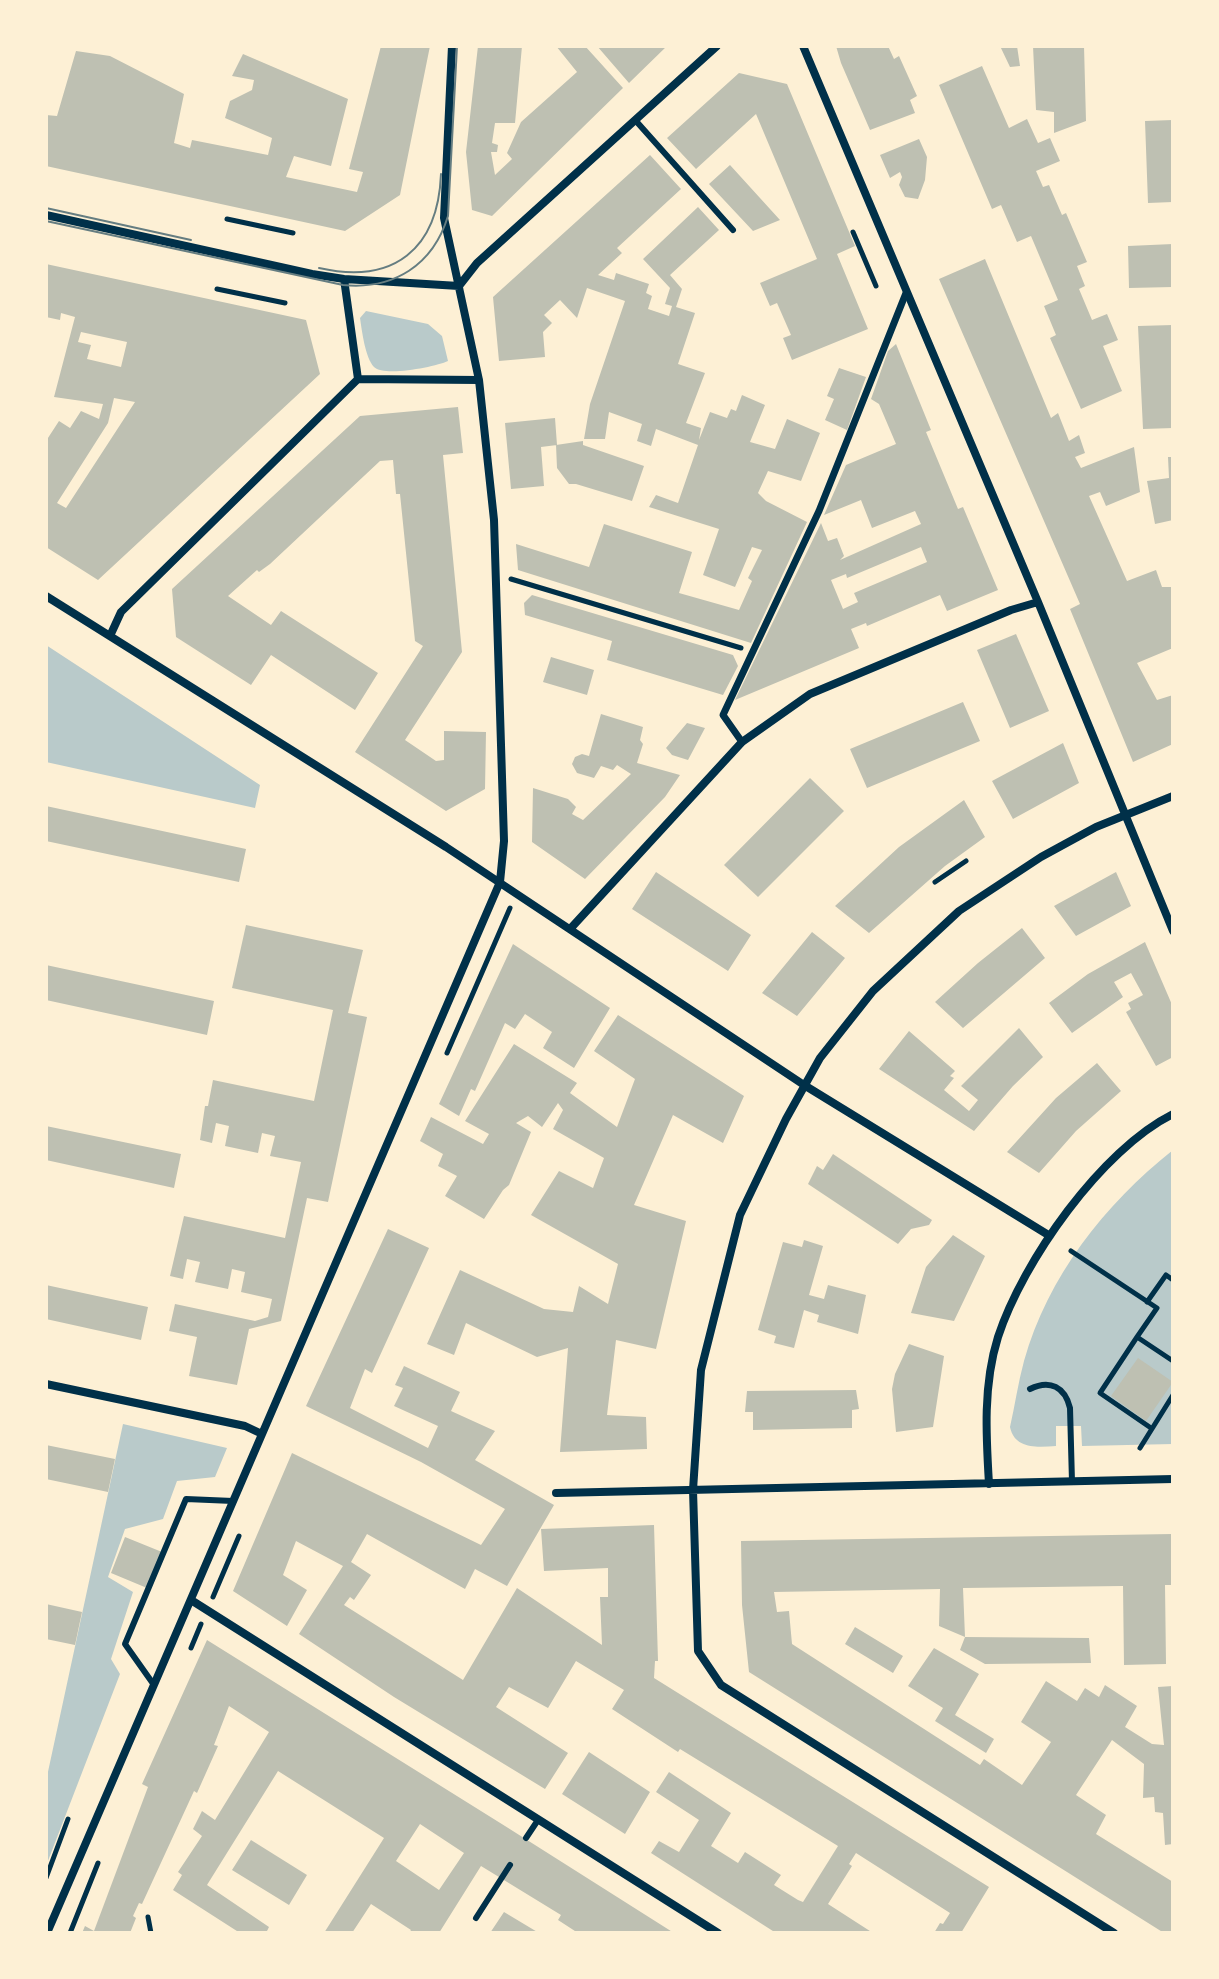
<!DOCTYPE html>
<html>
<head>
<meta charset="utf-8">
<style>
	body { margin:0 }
	#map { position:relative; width:1219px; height:1979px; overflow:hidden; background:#fdf0d5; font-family:Jost,sans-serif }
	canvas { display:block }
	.frame { position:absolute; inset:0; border:48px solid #fdf0d5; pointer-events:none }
</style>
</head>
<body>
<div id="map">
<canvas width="1219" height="1979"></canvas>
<div class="frame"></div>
</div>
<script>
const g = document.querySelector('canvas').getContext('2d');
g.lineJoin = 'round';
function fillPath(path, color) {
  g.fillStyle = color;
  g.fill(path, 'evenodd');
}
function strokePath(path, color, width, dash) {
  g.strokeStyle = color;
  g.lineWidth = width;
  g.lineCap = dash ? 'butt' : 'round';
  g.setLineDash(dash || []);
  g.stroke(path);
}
const green = new Path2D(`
	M366 311 428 324 442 336 448 361C435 367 384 377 374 367 365 357 362 331 360 318Z
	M46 645 260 785 255 808 46 762Z
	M1173 1150V1444L1082 1446 1081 1426H1056V1446C1038 1447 1015 1450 1010 1427 1015 1405 1018 1383 1024 1361 1048 1276 1104 1205 1173 1150Z
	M123 1424 227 1448 215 1477 177 1481 163 1519 125 1529 108 1577 133 1592 111 1659 120 1674 46 1866V1781Z`);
const building = new Path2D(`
	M381 46H430L400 195 345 231 46 166V115L57 116 76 51 110 56 184 94 174 143 190 148 192 140 268 155 272 138 225 118 230 101 252 90 254 80 232 76 243 54 348 99 331 166 294 156 286 177 357 192 363 172 349 169Z
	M478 46H522L515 123H495L492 143 498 145 497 152H491L495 175 512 159 507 153 521 122 577 72 556 46H585L623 88 492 216 472 210 466 152Z
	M597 46H667L629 83Z
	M836 46H888L894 59 899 56 917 96 910 100 915 113 870 130 841 63Z
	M1000 46H1017L1020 66 1010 67Z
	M1033 46H1084L1086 121 1054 133V112L1036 110Z
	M982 66 1009 128 1027 119 1038 143 1050 138 1060 161 1036 171 1043 187 1049 185 1062 215 1066 213 1087 262 1077 266 1085 286 1079 289 1092 320 1107 314 1118 340 1103 346 1122 391 1081 409 1050 338 1056 335 1044 306 1058 300 1031 236 1017 242 1001 205 992 209 939 85Z
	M739 73 787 84 855 246 837 254 868 329 792 360 783 338 791 335 777 303 770 306 760 283 817 259 756 114 696 169 667 138Z
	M1173 120V202L1148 203 1145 121Z
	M919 139 927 157 925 180 918 199 905 197 899 185 902 177 900 172 890 178 880 155Z
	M650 155 681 189 617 248 622 253 598 275 614 280 616 273 649 284 646 293 652 296 648 309 669 316 672 306 665 304 670 288 643 259 698 207 719 230 670 275 682 289 676 307 695 313 678 364 705 373 686 423 701 428 699 440 710 412 727 418 731 409 736 411 742 395 765 405 750 442 775 449 787 419 820 433 801 481 768 471 758 493 766 501 807 522 751 643 518 570 516 544 589 567 604 524 692 552 679 593 739 610 752 581 748 578 762 550 752 547 735 587 703 575 719 529 649 507 656 495 678 503 698 445 656 429 651 446 637 441 642 424 609 412 605 439H584L590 404 625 301 587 288 577 318 560 300 544 315 552 323 543 332 545 357 499 361 493 297Z
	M730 165 780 220 753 231 709 184Z
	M1173 244V287L1129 288 1128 246Z
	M985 259 1051 418 1058 413 1069 441 1079 435 1085 453 1075 457 1081 468 1134 447 1140 492 1106 506 1100 492 1089 496 1127 581 1156 570 1162 587H1173V648L1137 663 1157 700 1173 695V744L1133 762 1070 609 1080 604 939 279Z
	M46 264 306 320 320 374 98 580 46 547V441L59 421 70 428 81 411 99 419 103 404 54 397 75 317 61 313 60 320 46 317ZM81 332 127 342 121 367 87 359 91 345 78 342ZM114 398 135 402 66 508 57 503 108 423Z
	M1173 325V428L1143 429 1138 326Z
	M896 344 931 430 926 432 958 509 963 507 998 590 947 611 940 595 867 626 866 623 851 629 859 648 735 700 821 523 828 541 837 538 844 556 840 560 921 524 915 511 872 528 861 500 824 515 846 465 896 444 879 404 871 399 888 351ZM921 547 927 562 854 593 858 602 843 609 831 580 846 574 847 578Z
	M839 368 866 377 847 430 825 420 834 399 827 396Z
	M458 407 463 453 443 455 462 652 405 740 436 761 444 760V731L486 732 485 789 446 811 355 752 423 646 415 641 400 494H396L393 460 380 461 270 564 259 572 257 570 228 596 271 625 281 611 378 673 355 710 271 655 251 685 176 637 172 589 360 416Z
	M555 418 557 445 541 447 544 486 511 489 505 423Z
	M583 441V445L644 466 632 501 576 484H569L557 468 556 445Z
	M1168 457H1173V520L1155 524 1147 481 1169 478Z
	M532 595 733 655 738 666 723 695 607 660 612 641 525 615 524 603Z
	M1016 634 1049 711 1010 728 977 650Z
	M551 657 594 670 587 695 543 682Z
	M963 702 980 741 867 788 850 749Z
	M601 714 643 727 640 740 643 744 637 763 680 775 665 797 585 879 532 842 533 788 568 799 576 807 572 814 583 820 631 774 617 765 613 770 601 766 594 778 577 773 572 764 575 757 582 754 589 756Z
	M687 723 705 728 688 760 672 755 666 748Z
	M1063 743 1079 783 1013 819 992 781Z
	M810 778 844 811 758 897 724 865Z
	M964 800 985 837 945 866 869 933 835 906 899 847Z
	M46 806 246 849 239 882 46 841Z
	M656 872 751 935 728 971 632 909Z
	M1116 872 1131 906 1076 936 1054 906Z
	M246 925 363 950 348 1013 367 1017 328 1202 307 1198 281 1321 249 1329 237 1385 189 1376 197 1337 169 1331 175 1304 255 1321 268 1317 272 1299 241 1292 245 1272 232 1269 228 1289 195 1282 200 1262 187 1259 183 1279 170 1276 184 1216 285 1238 301 1162 270 1156 275 1136 262 1133 258 1153 225 1146 229 1126 216 1123 212 1143 200 1140 205 1106H208L213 1080 314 1101 333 1010 232 988Z
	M1022 928 1045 958 963 1028 935 1002 978 963Z
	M812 932 845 958 797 1016 762 993Z
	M1145 942 1173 1007V1057L1156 1066 1126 1012 1131 1009 1128 1003 1143 995 1131 973 1114 982 1123 997 1072 1033 1049 1003 1088 974Z
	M513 944 610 1008 574 1068 543 1048 552 1032 525 1014 515 1029 505 1023 475 1091 471 1089 459 1116 439 1104Z
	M46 965 214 1001 207 1035 46 1000Z
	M618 1015 744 1096 723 1143 673 1115 634 1205 686 1221 656 1349 616 1340 607 1415 646 1417 647 1449 560 1452 568 1348 537 1357 466 1323 454 1355 427 1344 460 1270 544 1309 573 1312 579 1286 608 1304 618 1264 531 1215 559 1171 593 1188 604 1158 553 1129 563 1110 558 1103 542 1127 528 1116 516 1123 531 1132 509 1185 503 1190 484 1219 445 1196 457 1176 438 1166 443 1154 420 1141 431 1117 483 1144 489 1134 465 1121 514 1044 577 1083 570 1093 617 1127 635 1079 594 1051Z
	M1019 1028 1043 1057 1013 1086 974 1131 879 1069 909 1031 955 1071 950 1076 954 1078 944 1090 969 1111 978 1100 961 1086Z
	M1097 1063 1121 1091 1076 1131 1039 1173 1007 1152 1056 1098Z
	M46 1126 181 1154 174 1188 46 1160Z
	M833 1154 932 1220 929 1225 911 1229 898 1244 808 1184 817 1166 823 1170Z
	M388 1229 429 1248 372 1373 365 1369 350 1408 428 1448 438 1426 394 1406 403 1388 395 1385 404 1366 460 1392 451 1411 495 1431 475 1460 554 1505 507 1586 475 1569 465 1589 367 1534 351 1562 371 1575 354 1600 350 1597 344 1605 463 1680 517 1588 602 1645 600 1597H608V1568L544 1571 541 1529 654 1525 658 1661H655L654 1678 989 1887 961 1933H934L940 1923 943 1924 950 1913 856 1853 849 1864 852 1866 828 1904 873 1933H776L651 1853 659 1841 679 1852 699 1820 656 1792 669 1772 731 1813 711 1846 738 1863 745 1852 781 1875 774 1885 798 1900 803 1902 838 1846 680 1749 678 1752 612 1709 624 1690 576 1661 548 1708 509 1687 496 1707 568 1753 545 1789 394 1697 299 1634 343 1566 296 1541 283 1575 307 1590 287 1626 233 1591 292 1453 481 1545 505 1509 421 1462 306 1406Z
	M953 1235 985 1256 954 1321 911 1313 926 1267Z
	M804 1240 823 1246 809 1295 824 1299 828 1285 866 1295 858 1334 817 1322 819 1315 804 1310 794 1348 774 1343 776 1336 758 1330 783 1242 802 1247Z
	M46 1285 148 1307 141 1340 46 1319Z
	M909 1344 944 1356 933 1427 896 1432 892 1389 895 1374Z
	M1138 1358 1173 1382 1146 1421 1111 1396Z
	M856 1390 859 1409 852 1410V1428L753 1430V1412H745L747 1391Z
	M46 1445 115 1459 108 1492 46 1479Z
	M1173 1534V1585H1165L1166 1664 1124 1665 1123 1586 963 1588 965 1637 939 1626 940 1589 774 1592 777 1612 789 1611 792 1644 980 1765 984 1759 1022 1785 1051 1742 1021 1722 1046 1681 1077 1701 1085 1688 1099 1697 1105 1685 1137 1706 1125 1727 1152 1744 1164 1745 1158 1687 1173 1686V1844L1165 1845 1163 1813 1155 1812 1154 1797 1143 1798 1144 1764 1112 1740 1076 1795 1106 1815 1096 1834 1173 1882V1933H1164L749 1672 742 1605 741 1541Z
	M125 1537 162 1552 147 1588 111 1573Z
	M46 1604 82 1612 75 1645 46 1639Z
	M855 1627 903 1656 893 1673 845 1644Z
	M965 1637 1089 1638 1091 1663 985 1664 960 1650Z
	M207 1640 505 1826 674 1933H578L558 1920 561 1915 481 1866 439 1933H409L411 1930 371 1904 352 1933H324L384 1838 278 1771 207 1885 269 1927 266 1933H240L173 1890 182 1875 178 1872 202 1836 193 1829 202 1811 215 1820 269 1732 229 1706 214 1745 218 1746 197 1793 194 1791 142 1904 139 1903 133 1916 136 1918 130 1933H82L85 1926 94 1931 148 1787 142 1784ZM420 1824 464 1853 439 1890 396 1861Z
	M934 1648 979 1674 955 1715 994 1739 986 1753 935 1721 943 1708 908 1686Z
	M589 1752 650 1792 625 1834 562 1794Z
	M251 1840 307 1875 289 1905 232 1870Z
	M504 1912 539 1933H490Z`);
const path = new Path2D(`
	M227 219 293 233
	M853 232 876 286
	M217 289 285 303
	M511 579 741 648
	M935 882 966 861
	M447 1053 510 908
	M1071 1251 1157 1308 1137 1337 1173 1361
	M1147 1302 1166 1275 1173 1280
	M1137 1337 1100 1393 1151 1428
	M1140 1448 1173 1395
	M213 1597 239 1536
	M191 1648 201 1624
	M46 1878 68 1819
	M148 1917 151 1933
	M70 1933 98 1863`);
const service = new Path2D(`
	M636 121 733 230
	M1030 1389C1050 1379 1065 1387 1070 1408L1072 1482
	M154 1685 125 1644 186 1499 233 1501
	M526 1838 538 1820
	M476 1918 510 1865`);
const pedestrian = new Path2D(`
	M742 742 723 715 819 511 906 293`);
const minor = new Path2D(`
	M803 46 1038 602 1173 931
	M46 215 312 274 344 279 459 286
	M344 279 358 379
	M459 286 477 263 717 46
	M46 596 446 847 804 1085 1050 1236
	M110 636 121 612 358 379 479 380
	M571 928 742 742 810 694 1011 610 1038 602
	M46 1384 245 1426 262 1434
	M989 1484C986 1435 983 1385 998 1337 1023 1261 1101 1150 1173 1114
	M556 1493 1173 1479
	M191 1600 718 1933
	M47 1933 500 882 504 841 494 520 479 380 444 218 452 46
	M1114 1933 721 1685 698 1651 693 1490 701 1370 740 1215 786 1119 820 1058 873 991 959 911 1041 857 1096 827 1173 796`);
const tram = new Path2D(`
	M46 208 191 240
	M46 221 343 285C394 290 433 265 448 216L457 46
	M319 268C394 285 438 249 441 174`);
fillPath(green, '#b9caca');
fillPath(building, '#bec0b2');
strokePath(path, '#003049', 5);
strokePath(service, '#003049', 6);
strokePath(pedestrian, '#003049', 7);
strokePath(minor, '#003049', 8);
strokePath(tram, '#657d81', 2);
</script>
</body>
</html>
